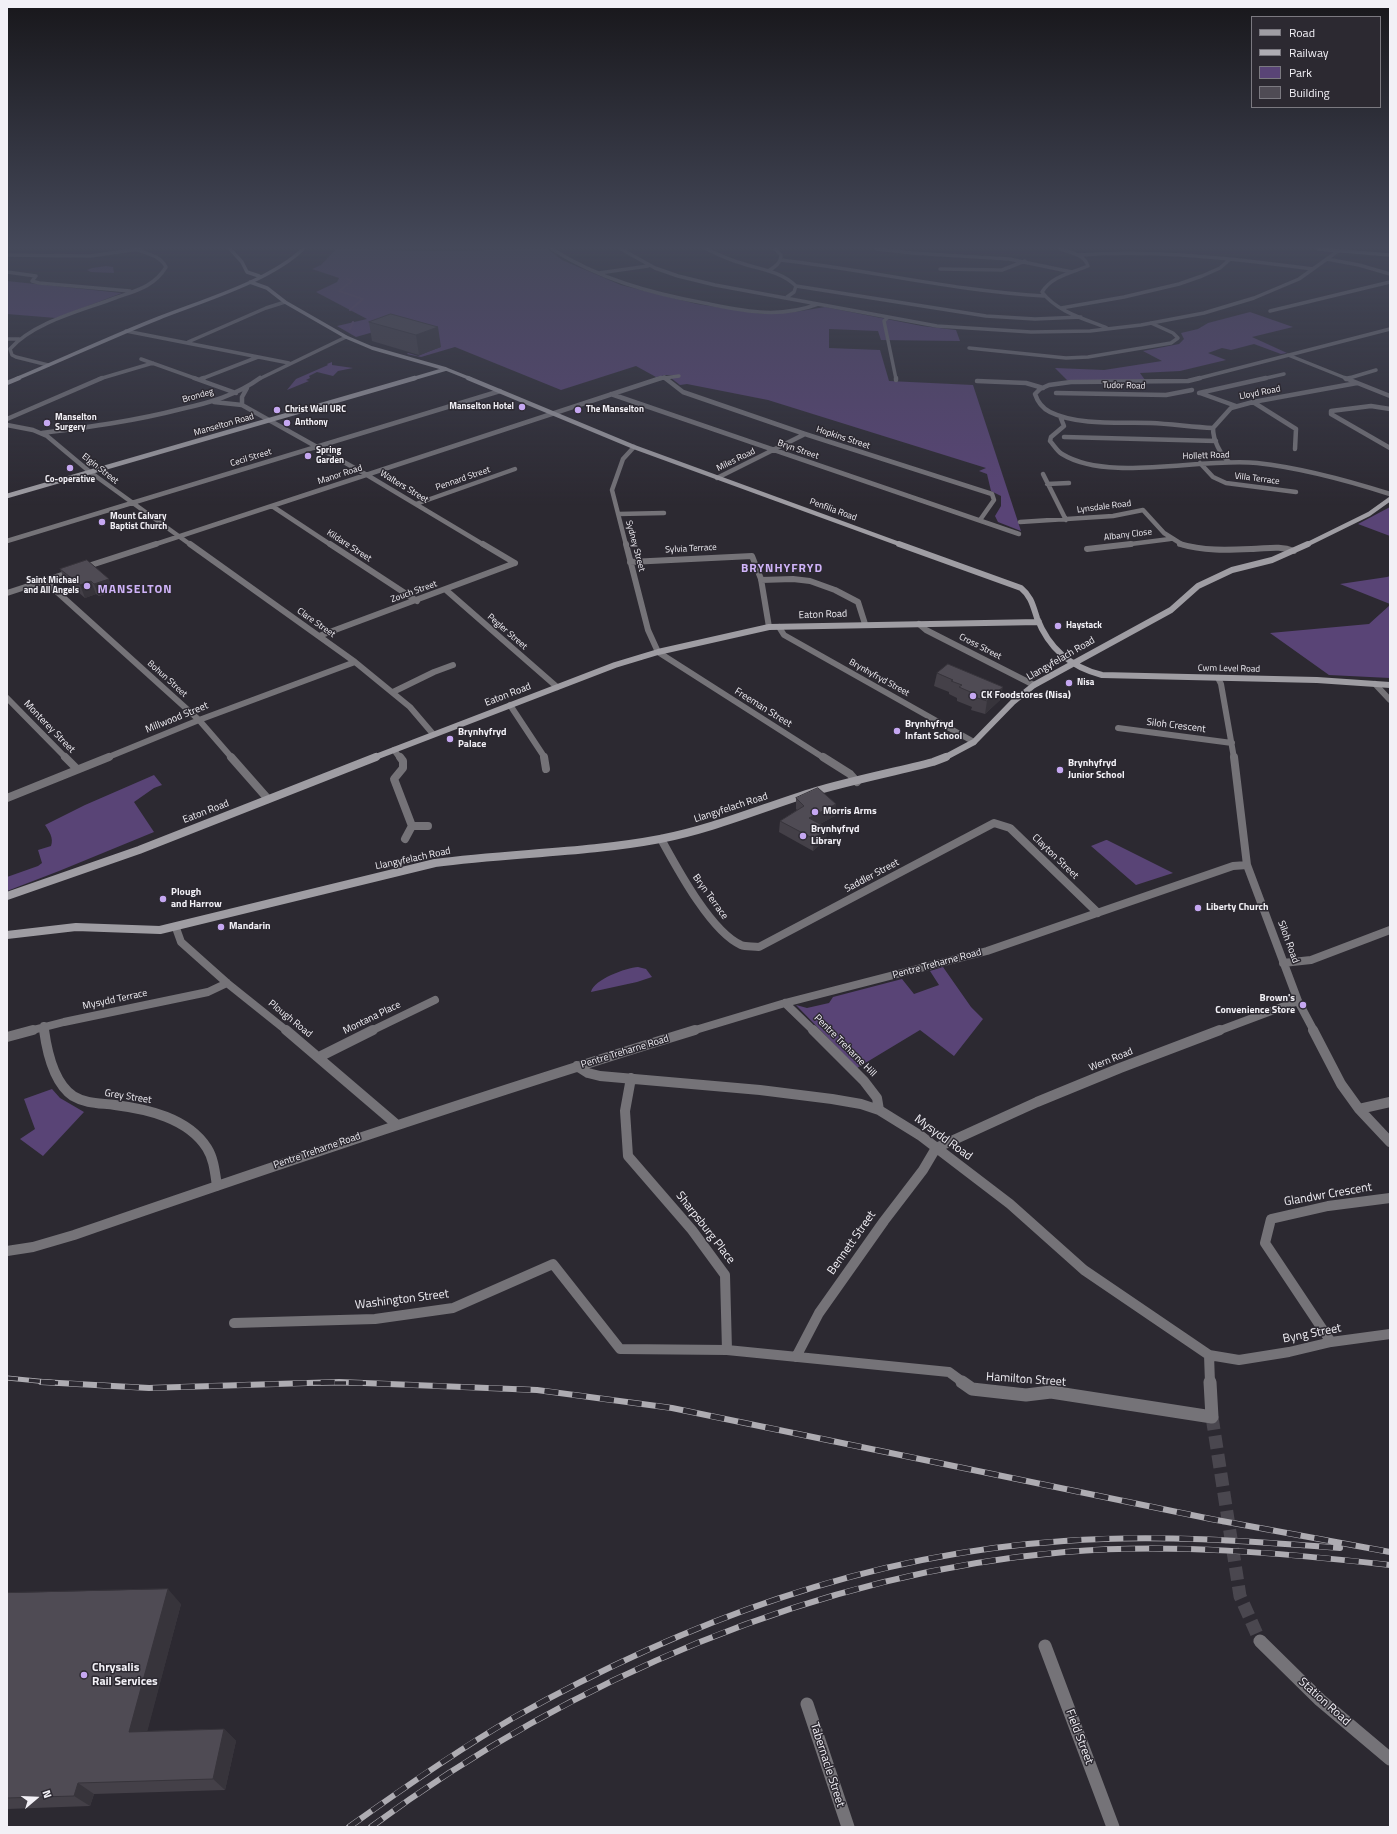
<!DOCTYPE html>
<html>
<head>
<meta charset="utf-8">
<style>
	body { margin:0 }
	#map { position:relative; width:1397px; height:1834px; overflow:hidden; background:#2c2931; font-family:"Titillium Web",sans-serif }
	canvas { display:block }
	.frame { position:absolute; inset:0; border:8px solid #f2f0f6; pointer-events:none }
	.legend { position:absolute; left:1251px; top:16px; width:130px; height:92px; box-sizing:border-box; background:#2c2931; border:1px solid #7b7980; margin:0; padding:5px 7px; list-style:none; font-size:12px; color:#f2f0f6 }
	.legend li { display:flex; align-items:center; gap:8px; height:20px }
	.legend b { width:20px; border:1px solid #7b7980 }
	.north { position:absolute; left:16px; top:1778px; width:40px; height:40px; -webkit-text-stroke:3px #2c2931; paint-order:stroke; rotate:71deg; font-size:11px; font-weight:700; line-height:16px; text-align:center; color:#f2f0f6 }
	.north::after { content:''; display:block; margin:auto; width:14px; height:18px; background:#f2f0f6; clip-path:polygon(50% 0,100% 100%,50% 72%,0 100%) }
</style>
</head>
<body>
<div id="map">
<canvas width="1397" height="1834"></canvas>
<div class="frame"></div>
<ul class="legend">
<li><b style="height:5px;background:#9f9da3"></b>Road</li>
<li><b style="height:5px;background:#aeacb2"></b>Railway</li>
<li><b style="height:11px;background:#594476"></b>Park</li>
<li><b style="height:11px;background:#4f4b54"></b>Building</li>
</ul>
<div class="north">N</div>
</div>
<script>
const g = document.querySelector('canvas').getContext('2d');
g.lineJoin = 'round';
function fillPath(path, color) {
  g.fillStyle = color;
  g.fill(path, 'evenodd');
}
function strokePath(path, color, width, dash) {
  g.strokeStyle = color;
  g.lineWidth = width;
  g.lineCap = dash ? 'butt' : 'round';
  g.setLineDash(dash || []);
  g.stroke(path);
}
function write(font, color, halo, rows, align = 'center') {
  g.font = font + ' "Titillium Web",sans-serif';
  g.lineWidth = 3;
  g.setLineDash([]);
  g.textBaseline = 'middle';
  g.strokeStyle = halo;
  g.fillStyle = color;
  for (const [text, x, y, turn = 0] of rows) {
    g.save();
    g.translate(x, y);
    g.rotate((+turn || 0) * Math.PI / 180);
    g.textAlign = isNaN(turn) ? turn : align;
    if (halo) g.strokeText(text, 0, 0);
    g.fillText(text, 0, 0);
    g.restore();
  }
}
const green = new Path2D(`
	M336 249 433 251 548 249 562 260 621 285 697 304 762 314 795 312 825 307 922 326 956 330 960 341 881 340 878 331 829 329V348L880 350 889 381 973 385 1021 531 998 522 995 516 1001 506V496L991 491 987 474 979 471 986 468 768 400 687 384 680 385 671 378 681 376 667 375 656 377 636 366 561 390 455 347 421 357 407 354 408 353 418 356 440 347 391 327 356 337 337 326 367 319 316 292 337 282 339 278 312 269 321 265Z
	M106 266 113 267 114 273 91 272 87 270 92 268Z
	M7 281 122 293 56 318 7 314Z
	M1250 312 1293 327 1252 337 1287 353 1281 354 1254 344 1231 350 1222 348 1208 353 1226 360 1180 371 1140 373 1145 380H1067L1055 368 1104 370 1162 361 1143 351 1179 344 1184 339 1181 333 1198 329 1208 323Z
	M332 362V365L353 368 338 371 333 376 317 372 309 376 310 378 306 380 309 381 287 390 296 379 328 365 327 364Z
	M1390 507V536L1358 524Z
	M1390 576V604L1340 584 1387 577Z
	M1390 605V678L1329 675 1270 633 1369 624Z
	M154 775 162 785 154 788 134 802 154 832 59 871 7 891V877L38 866 42 863 38 850 51 846C54 838 49 831 45 825L85 805Z
	M1106 840H1107L1173 873 1136 885 1091 846Z
	M638 967 646 969 652 977 637 982 591 992C594 979 626 968 638 967Z
	M943 967 971 1007 983 1019 954 1056 920 1030 857 1068 796 1005 807 1008 829 1003 833 997 902 979 914 994 939 985 930 971Z
	M52 1089 60 1098 84 1112 43 1156 20 1139 35 1129 24 1099Z`);
const stream = new Path2D(`
	M347 279 352 281 339 291 363 299 350 310
	M350 329 353 322`);
const streetTunnel = new Path2D(`
	M1212 1417 1240 1596 1260 1641`);
const streetFar5 = new Path2D(`
	M552 249C599 279 650 293 704 303 745 311 778 319 818 304
	M621 249 655 268 678 276 715 285 937 326 1031 332 1090 331 1141 325 1204 313 1254 298 1299 279 1338 251
	M706 249C718 254 729 260 741 263 761 270 781 271 796 286L794 292 787 297
	M876 249 912 253 1009 259 1072 272
	M1060 249C1071 253 1084 254 1088 266 1071 273 1052 276 1042 292 1057 312 1085 319 1107 328
	M7 255 90 256 140 249
	M1078 255C1156 249 1236 259 1313 269
	M1327 259 1359 265 1390 274
	M781 260C869 270 955 291 1044 296
	M940 269 1002 270 1025 261
	M768 271C775 267 781 263 781 255L775 249
	M7 272 36 276 32 281 39 283 130 291
	M599 273 648 266
	M796 286 986 316 1035 319 1081 317
	M1061 308 1124 297 1179 284 1202 276 1220 268 1229 260
	M1270 311 1390 282
	M888 317 884 321 896 379
	M126 331 289 363
	M7 339H19
	M188 342 266 308 285 302
	M969 348 1066 358 1088 357 1171 343 1178 338 1173 333 1151 323
	M1288 355 1348 379
	M141 359 197 379
	M48 365 16 357 12 355 10 349C34 322 81 311 115 298 135 291 154 287 166 267 160 256 149 254 138 250
	M664 377 666 379
	M99 379 153 363
	M201 379 258 357
	M259 379 346 337
	M657 379 679 376
	M1196 379 1390 329
	M1262 379 1284 374
	M1346 379 1376 370`);
const streetFar4 = new Path2D(`
	M194 378 236 393
	M665 378 683 392 805 434 992 494 994 500 980 520
	M896 378V380
	M1200 378 1188 381 1071 382 1049 385 1040 389 1035 394C1038 403 1042 408 1050 412 1078 426 1121 422 1151 423 1172 424 1192 427 1213 428
	M1345 378 1390 396
	M201 379 204 378
	M1346 379 1350 378
	M977 381 1026 383 1043 388
	M247 388 242 397V405L367 475 484 545
	M1056 393 1166 395 1192 390
	M1199 393 1266 378
	M1200 393 1236 406
	M611 394 1019 534
	M214 402 242 405
	M1253 402 1296 429 1295 449
	M1390 409 1371 406 1331 411V414L1390 448
	M1060 416 1064 426 1051 437 1050 441C1054 445 1057 451 1062 454 1109 483 1201 457 1257 463 1303 468 1346 480 1390 494
	M7 419 102 378
	M7 425 33 430 47 436 90 472 191 545
	M42 433C89 427 135 421 181 409 209 403 237 395 260 378
	M1064 437 1216 441
	M1229 462C1220 454 1213 440 1213 428L1231 408 1253 402 1357 383
	M1200 463 1213 477 1226 483 1296 492
	M1043 474 1066 520
	M717 478 805 434
	M1047 484 1069 483
	M416 504 515 469
	M272 506 331 545
	M618 514 664 513
	M1020 522 1113 516 1143 510 1164 533 1183 545
	M7 541 500 391
	M153 545 661 378
	M626 545 612 490 623 459 634 447
	M1123 545 1170 539`);
const streetFar3 = new Path2D(`
	M190 544 355 662 410 707 433 734
	M330 544 417 601
	M483 544 515 563
	M626 544 648 630 658 652 824 758
	M1180 544C1203 551 1227 550 1251 549 1266 549 1279 545 1294 551
	M1087 549 1131 544
	M630 562 752 556 761 579 769 627
	M82 568 156 544
	M761 580 793 579 810 581 835 590 858 602 865 624
	M45 581 199 720 232 758
	M446 590 557 687
	M7 593 71 572
	M919 624 926 630 1034 685
	M779 627 784 635 974 742
	M319 636 515 563
	M1218 678 1221 684 1234 758
	M1375 684 1390 700
	M393 692 434 672 453 665
	M7 698 66 758
	M510 705 545 758
	M1118 728 1232 743
	M394 750 400 758
	M106 758 199 720 355 662`);
const streetFar2 = new Path2D(`
	M65 757 77 769
	M231 757 268 799
	M400 757 403 761V768L394 779 412 826 405 839
	M544 757 546 769
	M823 757 850 774 857 782
	M1234 757 1247 865 1298 1001 1314 1031
	M7 798 109 757
	M412 826H428
	M661 839C677 868 711 932 741 945 746 947 753 946 759 947L994 823 1010 828 1098 913
	M176 928 181 942 227 983 287 1031
	M1283 963 1311 960 1390 930
	M785 1003 814 1031
	M44 1026 45 1031
	M29 1031 64 1022 208 992 227 983
	M371 1031 435 1000
	M692 1031 785 1003 987 951 1233 866 1247 865
	M1218 1031 1298 1001`);
const streetFar1 = new Path2D(`
	M44 1030C47 1052 54 1083 73 1096 86 1104 101 1103 115 1105 147 1109 188 1118 207 1148 214 1159 215 1173 217 1186
	M286 1030 396 1124
	M813 1030 864 1081 877 1098 879 1110
	M1313 1030 1341 1084 1359 1109 1390 1142
	M7 1037 33 1030
	M319 1057 373 1030
	M577 1066 588 1073 600 1076 760 1090 832 1099 861 1104 879 1110 921 1136 1010 1204 1084 1270 1209 1355 1239 1360 1289 1352 1331 1342 1390 1334
	M1359 1109 1390 1102
	M7 1251 33 1247 74 1235C280 1164 486 1094 695 1030
	M234 1323 375 1319 453 1308 553 1264 620 1349 727 1350 725 1275 692 1230 628 1156 625 1111 631 1078
	M1331 1342 1265 1243 1271 1219 1328 1206 1390 1198
	M727 1350 949 1372 964 1383
	M1209 1355 1210 1383
	M796 1357 819 1313 884 1221 923 1170 936 1148 1037 1102 1120 1068 1220 1030`);
const street = new Path2D(`
	M962 1382 972 1389 1026 1395 1051 1392 1212 1417 1210 1382
	M1260 1641 1320 1700 1390 1759
	M1045 1646 1113 1827
	M807 1704 848 1827`);
const secondaryFar3 = new Path2D(`
	M230 249 242 262 247 272 259 276
	M1318 249 1390 255
	M250 282 267 288 285 302 346 337 372 348 446 369 471 379
	M16 379C64 359 111 337 159 318 202 301 270 281 303 249
	M412 379 446 369`);
const secondaryFar2 = new Path2D(`
	M468 378 634 447 902 545
	M7 383 19 378
	M7 496 415 378
	M1306 545 1369 514 1390 499`);
const secondaryFar1 = new Path2D(`
	M899 544 1021 588C1031 596 1033 606 1037 618 1049 649 1070 667 1102 675L1317 680 1390 685
	M373 758 615 665 658 652 769 627 1039 622
	M944 758 974 742 1013 702 1034 685 1171 610 1198 586 1232 570 1272 560 1308 544`);
const secondary = new Path2D(`
	M7 896 139 850 376 757
	M7 935 76 927 160 930 435 863C510 853 586 853 660 839 713 829 764 807 816 791 854 780 894 772 933 762L946 757`);
const railFar1 = new Path2D(`
	M7 1378 58 1383
	M313 1383H366`);
const rail = new Path2D(`
	M41 1382 149 1388 339 1382 537 1390 672 1408 1211 1519 1390 1552
	M349 1827C402 1789 456 1751 513 1718 684 1622 867 1554 1064 1541 1156 1534 1248 1541 1340 1548
	M371 1827C570 1680 816 1573 1065 1552 1173 1543 1282 1553 1390 1565`);
const wall = new Path2D(`
	M391 314 441 347 419 355 372 341 369 322Z
	M87 560 114 591 99 596 96 594 85 598 65 581 60 569Z
	M937 673 1000 700 985 714 971 710 972 707 957 701V698L949 694V692L934 686Z
	M796 798 835 816 820 824 827 828 826 839 813 851 779 832 780 821 797 810 796 809Z
	M7 1593 181 1604 147 1731 224 1729 236 1741 225 1790 94 1794 90 1806 7 1809Z`);
const shadedWall = new Path2D(`
	M438 327 441 347 419 355 416 335Z
	M109 579 114 591 99 596 94 584Z
	M91 581 96 594 85 598 80 585Z
	M1003 687 1000 700 985 714 987 701Z
	M836 804 835 816 808 830 809 818Z
	M827 828 826 839 813 851 814 839Z
	M168 1589 181 1604 144 1744 129 1732Z
	M224 1729 236 1741 225 1790 213 1779Z
	M78 1783 94 1794 90 1806 74 1796Z`);
const building = new Path2D(`
	M391 314 438 327 416 335 369 322Z
	M87 560 109 579 94 584 91 581 80 585 60 569Z
	M948 664 1003 687 987 701 974 697 975 694 959 687 962 685 951 681 953 680 937 673Z
	M818 788 836 804 809 818 827 828 814 839 780 821 804 806 796 798Z
	M168 1589 129 1732 224 1729 213 1779 78 1783 74 1796 7 1798V1593Z`);
const markers = [
	[522,407,4,"#c5a7f1"],
	[277,410,4,"#c5a7f1"],
	[578,410,4,"#c5a7f1"],
	[47,423,4,"#c5a7f1"],
	[287,423,4,"#c5a7f1"],
	[308,456,4,"#c5a7f1"],
	[70,468,4,"#c5a7f1"],
	[102,522,4,"#c5a7f1"],
	[87,586,4,"#c5a7f1"],
	[1058,626,4,"#c5a7f1"],
	[1069,683,4,"#c5a7f1"],
	[973,696,4,"#c5a7f1"],
	[897,731,4,"#c5a7f1"],
	[450,739,4,"#c5a7f1"],
	[1060,770,4,"#c5a7f1"],
	[815,812,4,"#c5a7f1"],
	[803,836,4,"#c5a7f1"],
	[163,899,4,"#c5a7f1"],
	[1198,908,4,"#c5a7f1"],
	[221,927,4,"#c5a7f1"],
	[1303,1005,4,"#c5a7f1"],
	[84,1675,4,"#c5a7f1"]
];
const farStreetnames = [
	["Tudor Road",1124,386,1],
	["Lloyd Road",1260,393,-11],
	["Brondeg",198,396,-16],
	["Manselton Road",224,425,-16],
	["Hopkins Street",843,438,18],
	["Bryn Street",798,450,19],
	["Hollett Road",1206,456,-2],
	["Cecil Street",251,458,-17],
	["Miles Road",736,460,-26],
	["Elgin Street",100,469,38],
	["Manor Road",340,475,-18],
	["Pennard Street",463,479,-19],
	["Villa Terrace",1257,479,7],
	["Walters Street",404,487,31],
	["Lynsdale Road",1104,507,-7],
	["Penfilia Road",833,510,20],
	["Albany Close",1128,535,-7],
	["Kildare Street",349,546,33],
	["Sydney Street",635,546,75],
	["Sylvia Terrace",691,549,-3],
	["Zouch Street",414,592,-20],
	["Clare Street",316,623,35],
	["Pegler Street",507,632,41],
	["Cross Street",980,647,27],
	["Cwm Level Road",1229,669,1],
	["Brynhyfryd Street",879,678,29],
	["Bohun Street",167,679,42]
];
const farPoinames = [
	["Manselton Hotel",514,407,"right"],
	["Christ Well URC",285,410],
	["The Manselton",586,410],
	["Manselton",55,418],
	["Surgery",55,428],
	["Anthony",295,423],
	["Spring",316,451],
	["Garden",316,461],
	["Co-operative",70,480,"center"],
	["Mount Calvary",110,517],
	["Baptist Church",110,527],
	["Saint Michael",79,581,"right"],
	["and All Angels",79,591,"right"],
	["Haystack",1066,626],
	["Nisa",1077,683]
];
const streetNames = [
	["Eaton Road",823,615,-2],
	["Llangyfelach Road",1061,659,-30],
	["Eaton Road",508,695,-21],
	["Freeman Street",763,708,32],
	["Millwood Street",177,718,-22],
	["Siloh Crescent",1176,726,7],
	["Monterey Street",49,727,46],
	["Llangyfelach Road",731,808,-18],
	["Eaton Road",206,812,-21],
	["Clayton Street",1055,857,44],
	["Llangyfelach Road",413,859,-12],
	["Saddler Street",872,876,-28],
	["Bryn Terrace",710,897,54],
	["Siloh Road",1288,942,70],
	["Pentre Treharne Road",937,964,-15],
	["Mysydd Terrace",115,1000,-12],
	["Montana Place",372,1018,-26],
	["Plough Road",290,1019,39],
	["Pentre Treharne Hill",845,1046,45],
	["Pentre Treharne Road",625,1052,-17],
	["Wern Road",1111,1060,-22],
	["Grey Street",128,1097,9],
	["Pentre Treharne Road",317,1151,-19]
];
const poiNames = [
	["CK Foodstores (Nisa)",981,696],
	["Brynhyfryd",905,725],
	["Infant School",905,737],
	["Brynhyfryd",458,733],
	["Palace",458,745],
	["Brynhyfryd",1068,764],
	["Junior School",1068,776],
	["Morris Arms",823,812],
	["Brynhyfryd",811,830],
	["Library",811,842],
	["Plough",171,893],
	["and Harrow",171,905],
	["Liberty Church",1206,908],
	["Mandarin",229,927],
	["Brown's",1295,999,"right"],
	["Convenience Store",1295,1011,"right"]
];
const farDistrictnames = [
	["BRYNHYFRYD",782,569],
	["MANSELTON",135,590]
];
const nearStreetnames = [
	["Mysydd Road",943,1138,36],
	["Glandwr Crescent",1328,1195,-10],
	["Sharpsburg Place",705,1228,52],
	["Bennett Street",852,1243,-55],
	["Washington Street",402,1300,-7],
	["Byng Street",1312,1334,-11],
	["Hamilton Street",1026,1380,4],
	["Station Road",1324,1702,42],
	["Field Street",1079,1737,69],
	["Tabernacle Street",827,1765,72]
];
const nearPoinames = [
	["Chrysalis",92,1668],
	["Rail Services",92,1682]
];
fillPath(green, '#594476');
strokePath(stream, '#614976', 2);
strokePath(streetTunnel, '#4a474f', 13, [13, 6]);
strokePath(streetFar5, '#757378', 3.5);
strokePath(streetFar4, '#757378', 4.5);
strokePath(streetFar3, '#757378', 6);
strokePath(streetFar2, '#757378', 8);
strokePath(streetFar1, '#757378', 10);
strokePath(street, '#757378', 13);
strokePath(secondaryFar3, '#9f9da3', 3.5);
strokePath(secondaryFar2, '#9f9da3', 4.5);
strokePath(secondaryFar1, '#9f9da3', 6);
strokePath(secondary, '#9f9da3', 8);
strokePath(railFar1, '#aeacb2', 5);
strokePath(rail, '#aeacb2', 6);
strokePath(railFar1, '#2c2931', 3.5, [11]);
strokePath(rail, '#2c2931', 5, [14]);
fillPath(wall, '#444048');
fillPath(shadedWall, '#37343b');
fillPath(building, '#4f4b54');
strokePath(building, '#37343b', 1);
const sky = g.createLinearGradient(0, 0, 0, 506);
sky.addColorStop(0, '#18171b');
sky.addColorStop(0.49, '#45495a');
sky.addColorStop(1, '#45495a00');
g.fillStyle = sky;
g.fillRect(0, 0, 1397, 506);
for (const [x, y, r, color] of markers) {
  const dot = new Path2D();
  dot.arc(x, y, r, 0, 2 * Math.PI);
  g.fillStyle = color;
  g.fill(dot);
  strokePath(dot, '#2c2931', 1.5);
}
write('9px', '#f2f0f6', '#2c2931', farStreetnames);
write('bold 9px', '#f2f0f6', '#2c2931', farPoinames, 'left');
write('10px', '#f2f0f6', '#2c2931', streetNames);
write('bold 10px', '#f2f0f6', '#2c2931', poiNames, 'left');
g.letterSpacing = '1px';
write('bold 12px', '#cfb3f8', '#2c2931', farDistrictnames);
g.letterSpacing = '0px';
write('12px', '#f2f0f6', '#2c2931', nearStreetnames);
write('bold 12px', '#f2f0f6', '#2c2931', nearPoinames, 'left');
</script>
</body>
</html>
